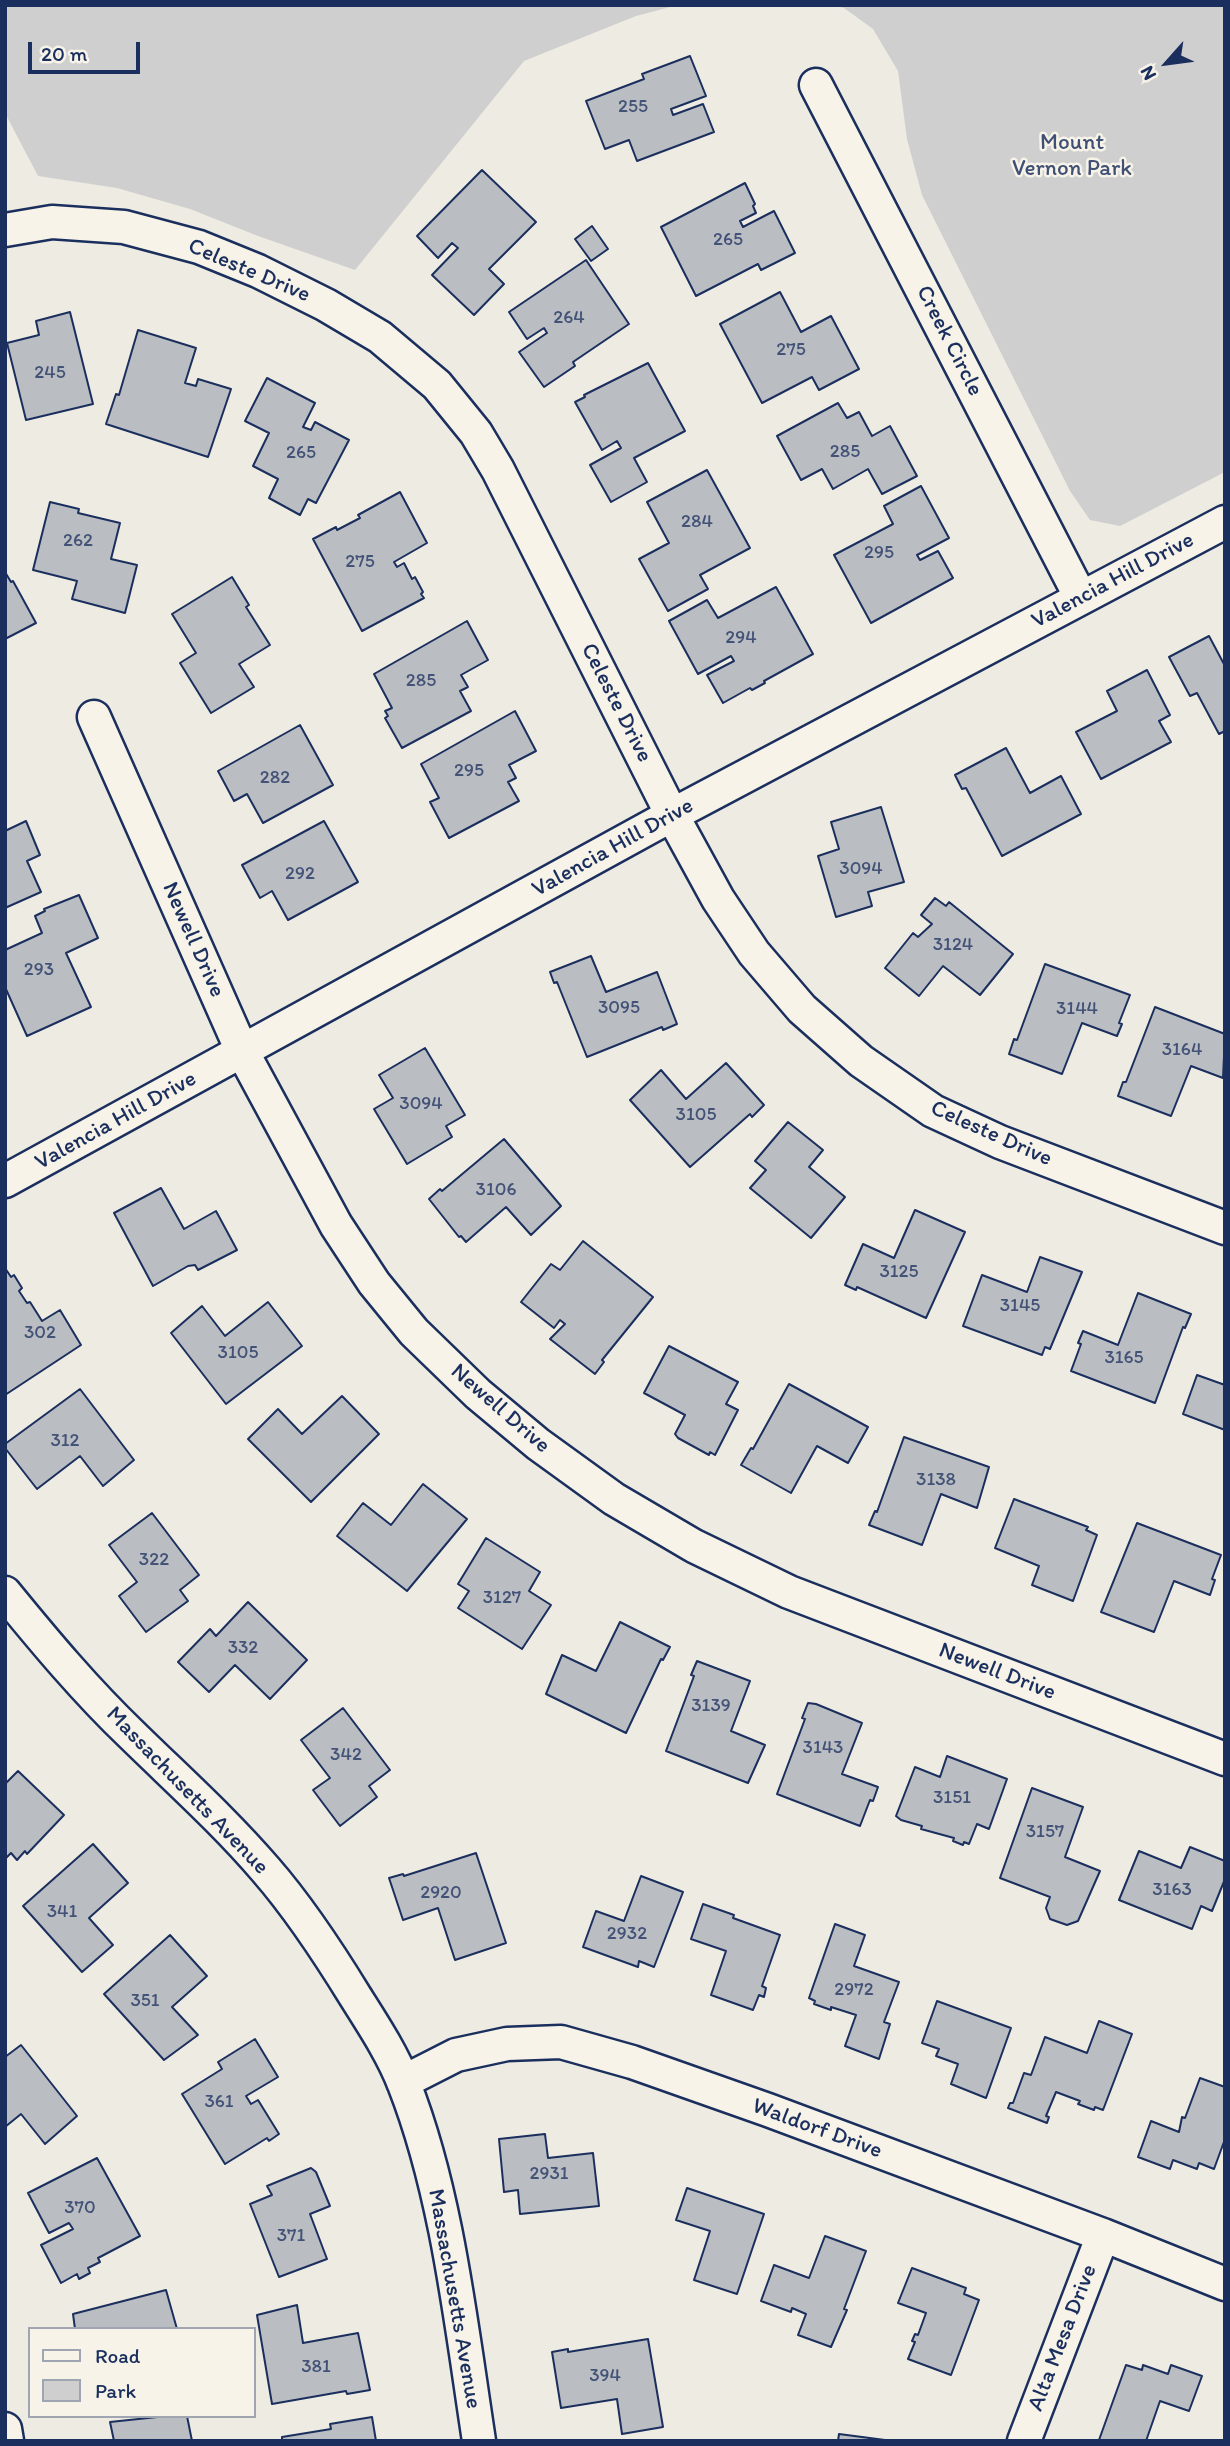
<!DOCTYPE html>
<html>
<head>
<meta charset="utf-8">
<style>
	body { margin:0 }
	#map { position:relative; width:1230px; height:2446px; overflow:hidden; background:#eeebe2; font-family:Itim,sans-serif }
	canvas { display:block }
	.frame { position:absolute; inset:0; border:7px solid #1b2f5e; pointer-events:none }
	.legend { position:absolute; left:28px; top:2327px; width:228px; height:91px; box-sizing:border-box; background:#f7f3e8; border:2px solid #9fa5b1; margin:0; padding:9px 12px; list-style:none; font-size:21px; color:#1b2f5e }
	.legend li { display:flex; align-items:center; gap:14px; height:35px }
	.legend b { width:35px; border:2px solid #9fa5b1 }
	.north { position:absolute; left:1132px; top:28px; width:70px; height:70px; -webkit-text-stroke:5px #f7f3e8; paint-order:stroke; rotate:242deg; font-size:19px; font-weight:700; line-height:28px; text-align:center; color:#1b2f5e }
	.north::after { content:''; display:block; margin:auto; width:24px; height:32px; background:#1b2f5e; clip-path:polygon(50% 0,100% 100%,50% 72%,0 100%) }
	.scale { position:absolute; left:28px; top:42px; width:112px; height:32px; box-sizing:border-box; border:4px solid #1b2f5e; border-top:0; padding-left:9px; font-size:21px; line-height:24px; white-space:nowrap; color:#1b2f5e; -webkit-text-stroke:5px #f7f3e8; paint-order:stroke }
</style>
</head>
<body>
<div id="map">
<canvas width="1230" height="2446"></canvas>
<div class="frame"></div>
<ul class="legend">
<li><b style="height:9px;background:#f7f3e8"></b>Road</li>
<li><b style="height:19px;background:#cfcfcf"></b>Park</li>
</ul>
<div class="north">N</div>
<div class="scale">20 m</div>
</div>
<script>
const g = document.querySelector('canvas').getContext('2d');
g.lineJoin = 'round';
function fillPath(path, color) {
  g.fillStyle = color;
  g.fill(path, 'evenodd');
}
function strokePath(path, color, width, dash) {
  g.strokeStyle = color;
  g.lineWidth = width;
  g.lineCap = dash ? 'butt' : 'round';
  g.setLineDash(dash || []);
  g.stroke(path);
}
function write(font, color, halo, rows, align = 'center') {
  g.font = font + ' Itim,sans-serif';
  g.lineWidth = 5;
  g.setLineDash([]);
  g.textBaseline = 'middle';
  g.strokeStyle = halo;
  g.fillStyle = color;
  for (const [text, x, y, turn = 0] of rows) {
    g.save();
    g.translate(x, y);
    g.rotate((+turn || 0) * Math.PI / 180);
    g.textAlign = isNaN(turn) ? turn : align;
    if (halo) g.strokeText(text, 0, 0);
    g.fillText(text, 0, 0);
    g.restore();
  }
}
const green = new Path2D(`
	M5 5H678L636 16 524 61 355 270 258 236 190 209 117 188 38 176 5 113Z
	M832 5H1225V472L1120 526 1090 520 1070 491 922 195 907 139 898 71 873 29 844 8Z`);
const building = new Path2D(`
	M690 56 706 96 671 109 673 115 703 104 714 132 637 161 629 140 605 149 586 101 644 79 642 74Z
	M482 170 536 222 489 269 504 284 474 315 432 275 458 248 452 243 438 258 417 236Z
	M745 183 755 204 753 206 756 213 740 221 743 227 774 211 795 253 761 270 758 264 696 296 661 227Z
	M592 226 608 249 591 261 575 239Z
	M586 260 629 324 573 362 575 366 544 387 519 352 547 333 544 328 527 339 509 312Z
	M780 292 801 332 831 316 859 369 819 390 812 377 762 403 720 324Z
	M70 312 93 404 26 420 7 343 39 335 36 321Z
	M138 330 196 348 185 383 196 386 198 379 231 389 208 457 106 424 116 394 119 395Z
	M648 363 685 431 634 458 647 482 611 502 590 465 621 448 617 441 602 450 575 402 585 397 584 395Z
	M267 378 315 403 303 427 311 430 315 422 349 440 316 503 308 499 300 515 269 498 278 479 253 466 269 433 245 421Z
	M838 403 847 418 859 412 872 436 890 426 917 476 882 494 868 469 833 489 822 469 801 480 777 436Z
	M707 470 750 548 700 575 708 589 668 611 639 559 669 543 647 502Z
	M921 486 949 538 917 555 920 560 938 551 953 578 871 623 834 555 893 524 884 506Z
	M400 492 427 543 394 562 397 567 404 563 412 579 415 577 423 592 421 594 424 598 362 631 313 539 336 527 337 530 360 518 358 515Z
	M50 502 79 509 78 513 120 523 111 559 137 565 125 613 72 599 77 581 33 570Z
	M5 572 11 582 13 581 36 623 5 639Z
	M232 577 249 605 246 607 270 645 239 664 254 687 211 713 180 663 196 653 172 614Z
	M776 587 813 654 764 681 765 683 752 690 750 688 723 703 707 675 734 661 731 656 698 674 669 621 707 600 718 618Z
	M467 621 488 660 461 675 468 687 460 691 471 711 402 748 385 718 388 716 385 711 392 708 374 674Z
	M1209 636 1225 666V731L1219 734 1197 693 1190 696 1169 657Z
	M1147 670 1170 715 1159 721 1171 742 1101 779 1076 732 1117 711 1107 691Z
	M515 711 536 751 509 765 516 778 508 782 519 801 449 838 430 802 439 798 421 764Z
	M300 725 333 785 263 823 247 794 234 801 218 771Z
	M1006 748 1030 793 1061 776 1081 814 1002 856 966 788 962 789 955 775Z
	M881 807 904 882 868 892 872 906 836 917 818 856 839 849 831 822Z
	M26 821 40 855 27 861 41 892 5 908V831Z
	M324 821 358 882 288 920 272 891 260 898 242 865Z
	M79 895 98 938 66 953 91 1007 27 1036 5 987V950L42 933 35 916 45 911 44 909Z
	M935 898 946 906 949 902 1013 954 980 995 943 966 919 996 885 968 913 933 918 937 932 924 921 915Z
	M591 956 606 992 657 972 677 1024 663 1030 662 1027 587 1057 557 982 554 983 550 972Z
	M1045 964 1130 995 1119 1023 1122 1024 1117 1036 1082 1023 1062 1074 1009 1054 1014 1039 1017 1040Z
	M1155 1007 1225 1034 1223 1078 1191 1066 1171 1116 1118 1096 1123 1082H1126Z
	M425 1048 465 1115 446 1126 452 1137 407 1164 374 1109 393 1098 379 1075Z
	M726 1063 764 1105 752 1117 750 1114 690 1167 630 1100 661 1070 686 1099Z
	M788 1122 823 1150 809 1167 845 1197 811 1238 750 1188 766 1170 755 1161Z
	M504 1139 561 1206 531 1235 506 1207 466 1242 461 1236 459 1237 429 1199 440 1189 442 1191Z
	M161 1188 184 1229 216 1211 237 1250 198 1270 195 1265 188 1266 153 1286 114 1213Z
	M915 1210 965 1232 926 1318 857 1287 856 1290 845 1285 863 1244 894 1258Z
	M583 1241 653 1297 602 1360 604 1362 595 1374 550 1339 565 1324 560 1320 554 1328 521 1302 551 1264 560 1270Z
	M1040 1257 1082 1272 1050 1349 1045 1347 1042 1355 963 1326 982 1275 1027 1292Z
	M5 1268 11 1277 14 1275 22 1288 19 1291 27 1303 30 1302 42 1321 60 1310 81 1345 5 1395Z
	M1138 1293 1191 1314 1185 1328 1183 1327 1155 1403 1071 1371 1081 1344 1078 1343 1083 1331 1118 1345Z
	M268 1302 302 1346 226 1404 171 1333 202 1306 225 1336Z
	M669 1346 738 1382 726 1404 738 1410 715 1455 710 1452 709 1455 678 1438 675 1434 685 1415 644 1393Z
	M1197 1375 1225 1385V1430L1183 1414Z
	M789 1384 868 1427 848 1463 817 1446 791 1493 741 1465 751 1448 753 1449Z
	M80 1389 134 1460 103 1486 80 1456 37 1489 5 1448V1444Z
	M342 1396 379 1434 311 1502 248 1439 278 1409 302 1434Z
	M904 1437 989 1467 977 1508 941 1494 922 1545 869 1525 875 1511 877 1512Z
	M423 1484 467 1519 407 1591 337 1536 363 1503 391 1525Z
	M1014 1499 1088 1527 1086 1530 1097 1535 1073 1601 1032 1585 1039 1566 995 1548Z
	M152 1513 199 1575 180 1590 188 1601 146 1632 119 1596 137 1582 109 1545Z
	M1137 1523 1221 1555 1212 1579 1215 1580 1210 1595 1174 1581 1154 1632 1101 1612Z
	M486 1538 540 1572 529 1591 551 1605 522 1649 458 1608 469 1591 458 1584Z
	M248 1602 307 1660 270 1699 235 1665 209 1692 178 1662 210 1629 216 1636Z
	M620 1622 670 1647 663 1660 661 1659 626 1733 546 1694 562 1655 596 1671Z
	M697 1661 750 1681 731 1731 765 1745 748 1783 666 1751 694 1676 691 1675Z
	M808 1703 816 1704 862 1723 842 1774 878 1787 873 1801 870 1800 860 1826 777 1794 805 1719 802 1718Z
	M343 1708 390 1770 369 1786 377 1797 340 1826 313 1790 330 1778 301 1740Z
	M947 1756 1007 1779 989 1829 977 1824 969 1844 964 1842 963 1845 953 1841 954 1838 921 1829 922 1826 901 1820 896 1816 915 1767 940 1777Z
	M18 1771 64 1815 27 1854 25 1851 17 1860 11 1853 5 1859V1784Z
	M1032 1788 1083 1807 1065 1857 1100 1871 1078 1921 1067 1925 1050 1919 1046 1908 1050 1897 1000 1878Z
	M93 1844 128 1883 89 1918 113 1945 82 1972 23 1906Z
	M1190 1847 1225 1861V1879L1212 1911 1201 1906 1192 1929 1119 1900 1139 1851 1181 1868Z
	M476 1853 506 1943 455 1960 438 1908 403 1920 389 1878 403 1874 404 1876Z
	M641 1876 683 1892 654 1967 639 1961 638 1967 583 1947 596 1911 624 1921Z
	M703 1904 734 1915 733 1918 780 1935 762 1986 766 1988 764 1997 759 1995 753 2010 711 1995 726 1951 691 1939Z
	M835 1924 865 1935 854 1966 899 1982 884 2022 890 2024 879 2059 845 2046 856 2015 831 2007V2010L814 2004 815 2001 809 1998Z
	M170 1935 207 1976 172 2007 198 2035 164 2060 104 1994Z
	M937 2001 1011 2028 986 2098 951 2084 958 2064 936 2056 939 2049 922 2043Z
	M1099 2021 1132 2034 1103 2110 1095 2107 1094 2110 1078 2104 1080 2101 1056 2092 1046 2116 1049 2117 1047 2123 1008 2108 1010 2103H1013L1024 2073 1031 2075 1045 2037 1087 2053Z
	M255 2039 278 2077 246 2096 251 2104 258 2100 279 2134 269 2141 267 2138 225 2164 182 2094 222 2069 218 2062Z
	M21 2045 77 2116 45 2144 21 2114 5 2127V2057Z
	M1200 2078 1225 2087V2139L1214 2169 1199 2163 1197 2169 1173 2160 1170 2169 1138 2157 1151 2121 1179 2132 1182 2117 1185 2118Z
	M545 2134 548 2158 593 2153 599 2206 520 2214 518 2190 504 2192 499 2139Z
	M97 2158 140 2236 98 2258 100 2262 88 2268 90 2273 79 2279 77 2274 61 2283 41 2245 73 2229 69 2223 49 2233 28 2193Z
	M311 2168 316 2172 330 2206 310 2214 327 2259 279 2277 250 2204 272 2195 267 2186Z
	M687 2188 764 2214 737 2294 694 2280 710 2231 676 2220Z
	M825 2236 866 2251 844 2309 847 2310 831 2347 798 2335 806 2314 792 2308 791 2312 761 2301 774 2265 809 2278Z
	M912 2268 966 2288 964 2294 979 2300 951 2375 908 2359 915 2342 912 2341 915 2334 918 2335 926 2313 898 2303Z
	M166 2290 177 2329H75L73 2314Z
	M297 2305 303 2343 358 2333 370 2390 347 2394 346 2391 272 2404 257 2315Z
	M648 2339 663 2427 622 2434 617 2399 561 2408 552 2352 568 2349V2352Z
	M1126 2365 1142 2370 1143 2365 1168 2374 1171 2365 1202 2376 1189 2411 1160 2401 1146 2441H1102L1099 2440Z
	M167 2416H187L192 2441H114L110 2422Z
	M372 2417 376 2441H282V2437L331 2429 330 2424Z
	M839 2434 885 2440V2441H838Z`);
const minor = new Path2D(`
	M816 85 1081 598
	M5 230 52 222 124 227 199 247 258 271 326 305 380 337 437 385 476 433 498 470 672 815 718 899 754 953 802 1009 861 1061 933 1111 1000 1142 1225 1228
	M94 717 242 1051 336 1225 374 1283 414 1332 478 1394 538 1444 614 1499 694 1546 789 1592 1225 1759
	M5 1181 672 815 1225 522
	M5 1593C45 1642 86 1691 132 1735 178 1780 225 1822 266 1870 300 1909 328 1952 355 1996 372 2023 392 2053 404 2084 447 2193 461 2324 479 2441
	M403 2082 456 2055 507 2044 561 2042 632 2062 768 2110 1103 2235 1225 2284
	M5 2429 7 2441
	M1024 2441 1103 2235`);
const numberNames = [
	["255",633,107],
	["265",728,240],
	["264",569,318],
	["275",791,350],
	["245",50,373],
	["285",845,452],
	["265",301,453],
	["284",697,522],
	["262",78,541],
	["295",879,553],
	["275",360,562],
	["294",741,638],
	["285",421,681],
	["295",469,771],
	["282",275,778],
	["3094",861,869],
	["292",300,874],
	["3124",953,945],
	["293",39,970],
	["3095",619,1008],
	["3144",1077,1009],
	["3164",1182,1050],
	["3094",421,1104],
	["3105",696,1115],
	["3106",496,1190],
	["3125",899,1272],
	["3145",1020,1306],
	["302",40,1333],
	["3105",238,1353],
	["3165",1124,1358],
	["312",65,1441],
	["3138",936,1480],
	["322",154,1560],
	["3127",502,1598],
	["332",243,1648],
	["3139",711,1706],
	["3143",823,1748],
	["342",346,1755],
	["3151",952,1798],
	["3157",1045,1832],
	["3163",1172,1890],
	["2920",441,1893],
	["341",62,1912],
	["2932",627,1934],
	["2972",854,1990],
	["351",145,2001],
	["361",219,2102],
	["2931",549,2174],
	["370",80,2208],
	["371",291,2236],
	["381",316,2367],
	["394",605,2376]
];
const parkNames = [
	["Mount",1072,143],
	["Vernon Park",1072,169]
];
const streetNames = [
	["Celeste Drive",249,271,23],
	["Creek Circle",949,341,63],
	["Valencia Hill Drive",1113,581,-28],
	["Celeste Drive",616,703,63],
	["Valencia Hill Drive",613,848,-29],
	["Newell Drive",193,940,66],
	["Valencia Hill Drive",116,1121,-29],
	["Celeste Drive",991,1134,24],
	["Newell Drive",500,1409,41],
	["Newell Drive",997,1672,21],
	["Massachusetts Avenue",187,1791,46],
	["Waldorf Drive",817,2129,20],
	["Massachusetts Avenue",454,2299,80],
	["Alta Mesa Drive",1063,2338,-69]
];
fillPath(green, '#cfcfcf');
fillPath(building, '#babdc2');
strokePath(building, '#1b2f5e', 2);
strokePath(minor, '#1b2f5e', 37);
strokePath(minor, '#f7f3e8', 32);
write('19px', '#435277', null, numberNames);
write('23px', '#3f4f75', '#f7f3e8', parkNames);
write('23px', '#1b2f5e', '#f7f3e8', streetNames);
</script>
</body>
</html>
